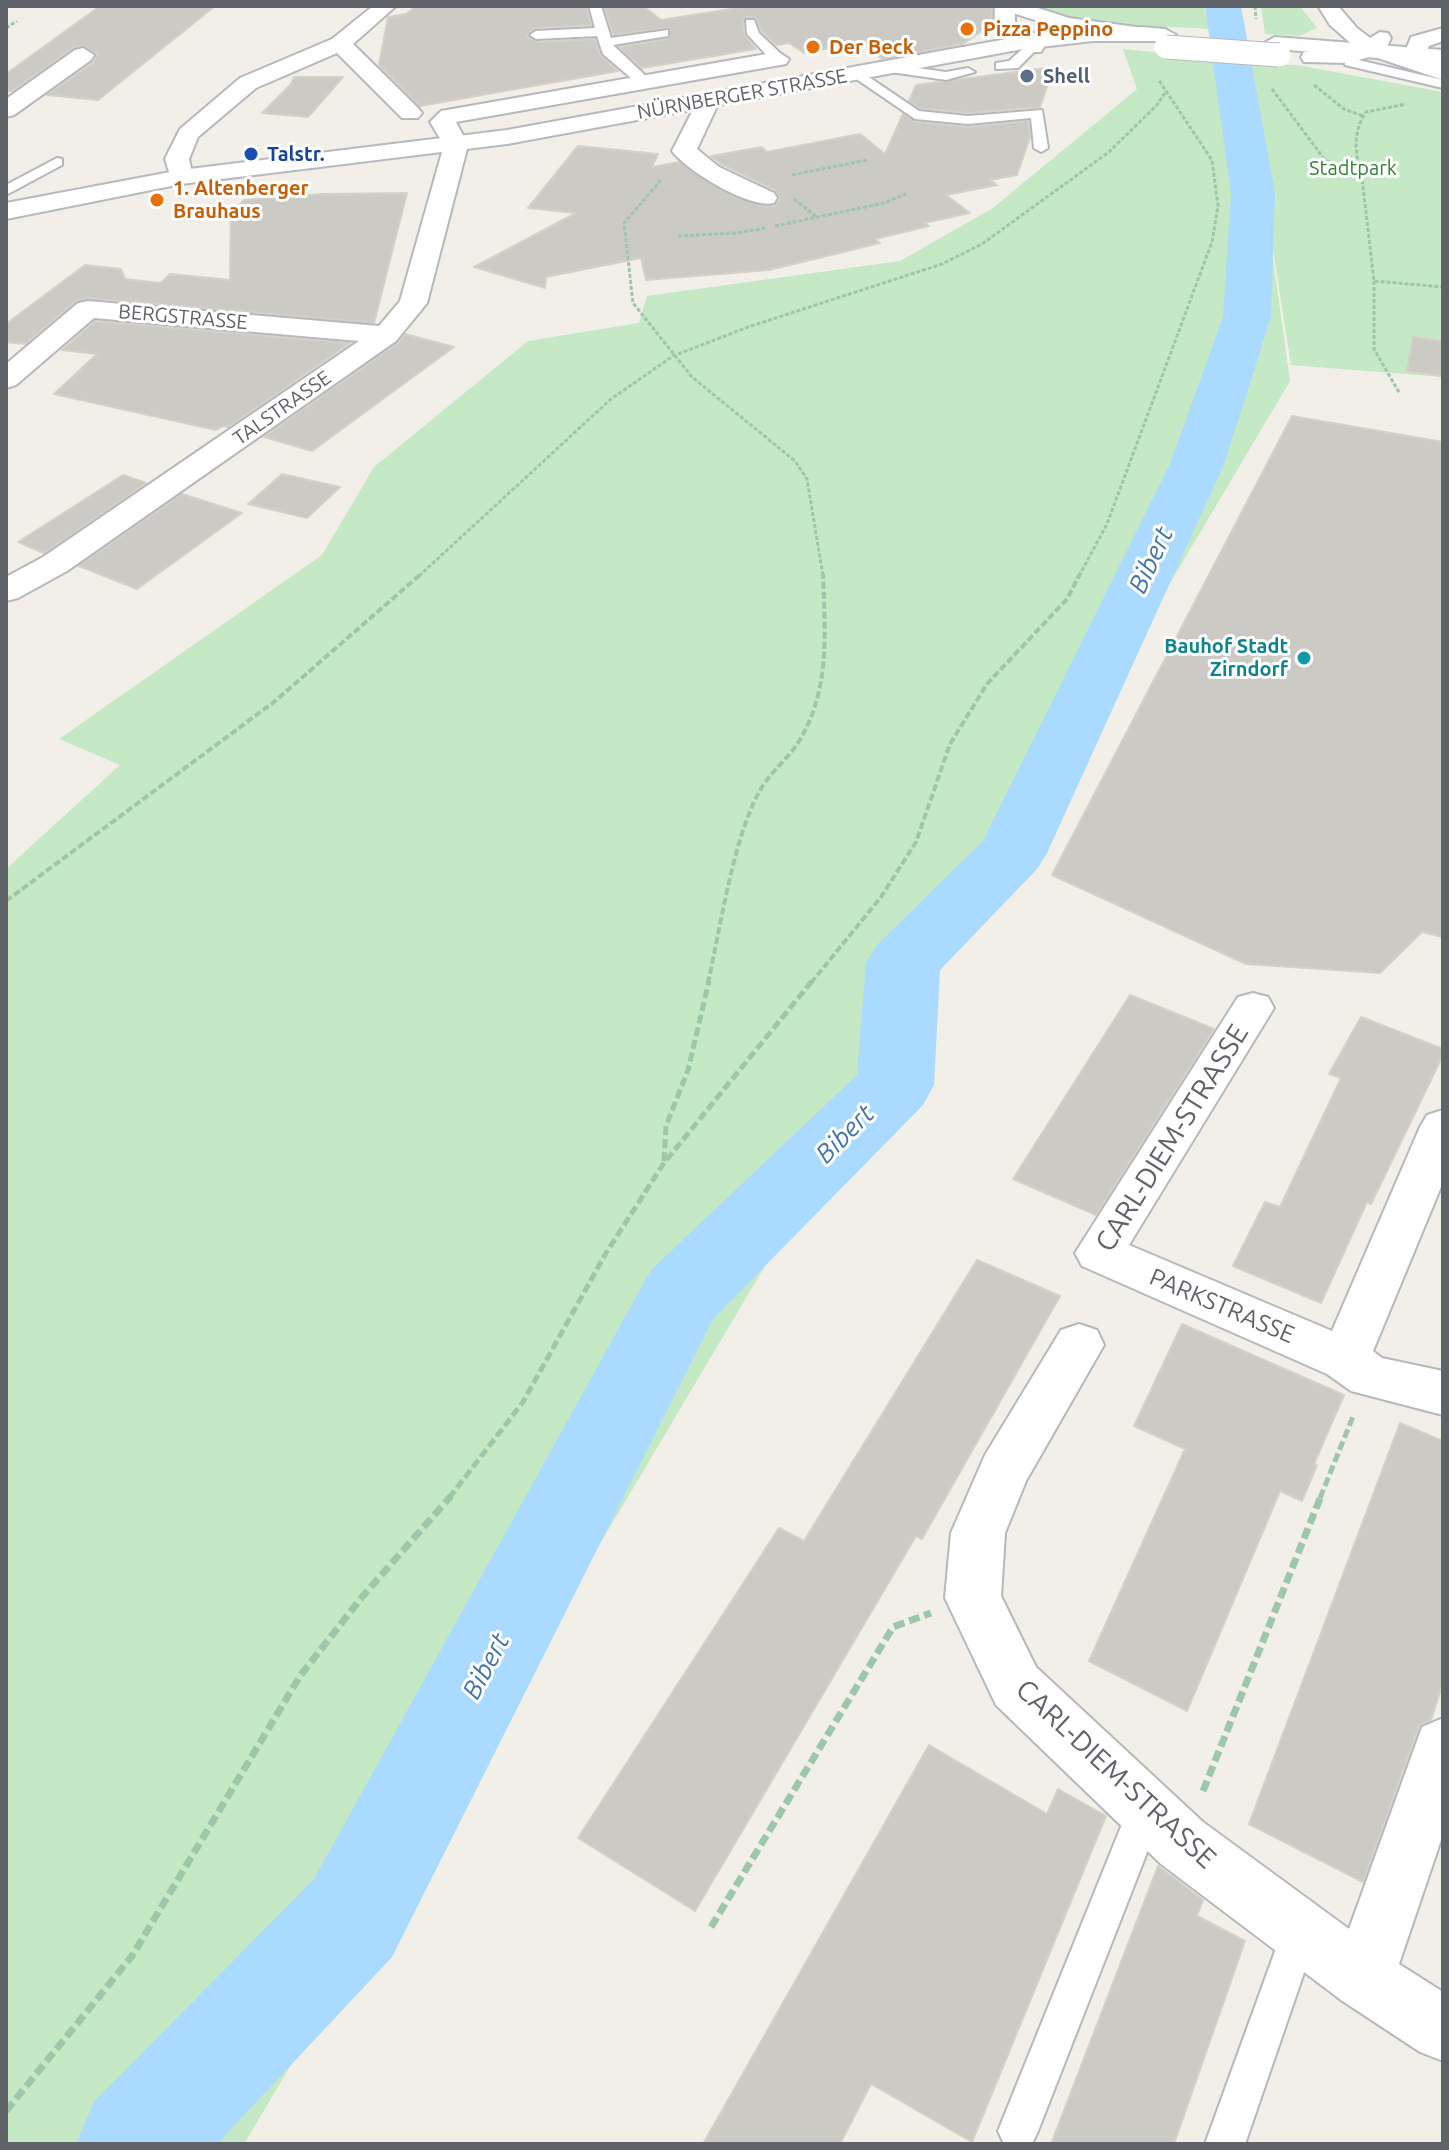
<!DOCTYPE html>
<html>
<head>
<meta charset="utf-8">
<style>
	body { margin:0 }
	#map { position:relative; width:1449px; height:2150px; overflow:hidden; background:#f1efe8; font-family:Ubuntu,sans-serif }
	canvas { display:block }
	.frame { position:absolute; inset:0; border:8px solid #5f6368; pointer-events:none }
</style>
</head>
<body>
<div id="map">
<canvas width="1449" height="2150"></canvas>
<div class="frame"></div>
</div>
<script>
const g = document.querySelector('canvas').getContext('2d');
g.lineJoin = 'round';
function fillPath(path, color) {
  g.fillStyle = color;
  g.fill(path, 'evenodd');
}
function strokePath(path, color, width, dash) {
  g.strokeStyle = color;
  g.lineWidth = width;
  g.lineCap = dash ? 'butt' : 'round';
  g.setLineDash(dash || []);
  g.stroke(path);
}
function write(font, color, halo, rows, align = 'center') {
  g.font = font + ' Ubuntu,sans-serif';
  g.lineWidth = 6;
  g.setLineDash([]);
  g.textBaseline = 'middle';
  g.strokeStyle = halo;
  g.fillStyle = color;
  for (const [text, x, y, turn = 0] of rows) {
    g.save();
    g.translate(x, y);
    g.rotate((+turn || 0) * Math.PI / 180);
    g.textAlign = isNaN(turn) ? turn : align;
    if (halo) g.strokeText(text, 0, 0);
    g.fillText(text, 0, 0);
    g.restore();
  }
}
const green = new Path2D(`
	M1041 6H1204L1209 29C1157 25 1087 30 1041 6Z
	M1261 6H1300L1317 28 1299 36 1265 34Z
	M1123 49 1243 61 1245 64 1297 65 1443 92V377L1291 365 1261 173 1290 381 244 2144H6V869L120 765 59 739 322 555 374 467 528 341 639 323 647 296 900 261 993 208 1137 89Z`);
const river = new Path2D(`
	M1205 6H1241L1275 193 1271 317 1224 464 1047 853 1037 869 940 970 934 1085 923 1105 713 1319 392 1957 217 2144H76L94 2102 314 1879 651 1270 857 1075 866 963 877 945 983 841 1170 464 1223 317 1231 193Z`);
const building = new Path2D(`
	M100 6H215L98 100 47 95 94 62 97 54 82 45 73 48 12 91H6V74Z
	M416 6H586L591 25 536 28 527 36 536 42 595 39 601 56 618 71 420 106 379 65 388 17 406 14Z
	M604 6H643L661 20 750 6H992V24L963 44 882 59 863 42 804 53 789 43 776 45 762 31 756 18 746 17 743 20 744 34 756 49 642 68 619 47 668 39 670 28 613 35Z
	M1054 67 1040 107 968 113 920 108 909 101 916 85Z
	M294 77H343L308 117 262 113 291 84Z
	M903 114 915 122 968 127 1028 121 1030 137 1017 175 990 180 997 185 946 195 970 213 924 223 929 226 875 239 880 243 769 270 646 280 641 258 546 277 545 288 474 267 576 213 528 208 578 146 658 154 652 167 679 162 734 197 762 206H774L780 200 775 190 721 164 711 156 762 147 767 152 860 134 885 154Z
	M407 193 374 323 87 298 76 301 25 344 6 342V324L85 265 121 269 125 279 161 283 170 274 230 280 231 213 244 200 322 194Z
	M95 321 350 343 228 427 223 426 216 430 54 394 97 354 62 350Z
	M405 334 454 347 312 451 264 437 398 343Z
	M1413 337 1443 341V376L1407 371Z
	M1292 416 1443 442V937L1422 932 1380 973 1246 964 1052 875Z
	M282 474 340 487 307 518 248 504Z
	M123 475 146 483 44 553 18 542Z
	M182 494 242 513 137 589 79 566Z
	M1130 995 1214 1029 1096 1215 1013 1179Z
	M1361 1017 1443 1049V1055L1371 1204 1367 1202 1321 1303 1233 1266 1265 1202 1280 1207 1341 1078 1329 1074Z
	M977 1260 1060 1296 922 1539 916 1536 695 1911 578 1838 779 1528 804 1541Z
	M1182 1324 1344 1395 1314 1464 1317 1465 1302 1501 1280 1491 1187 1711 1089 1661 1185 1449 1134 1426Z
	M1400 1423 1443 1441V1683L1431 1720 1419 1726 1363 1882 1249 1824Z
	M929 1745 1047 1814 1058 1789 1106 1816 972 2142 871 2084 840 2144H703Z
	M1158 1866 1203 1900 1197 1916 1245 1941 1174 2144H1051Z`);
const pathFar3 = new Path2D(`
	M1255 6 1256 19
	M6 28 17 21
	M1314 85 1344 109 1363 116
	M1272 89 1325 160 1362 178 1374 281 1443 287
	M792 175 867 160
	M1362 177C1355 154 1352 133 1366 112L1406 104
	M661 180 624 223 633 303 692 377 795 461 807 479 823 576
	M794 199 818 218
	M775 226 884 203 906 194
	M678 236 737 233 765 228
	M1374 281V349L1400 394
	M419 576 611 399 673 356 748 327 942 264 982 244 1109 152 1157 105 1166 91
	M1079 576 1107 524 1212 242 1218 206 1212 160 1158 79`);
const pathFar2 = new Path2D(`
	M6 901 274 702 421 574
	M708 983C720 929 733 841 758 794 767 776 784 762 796 746 831 693 825 634 823 574
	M811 983 881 897 916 842 950 744 987 684 1067 599 1080 574`);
const pathFar1 = new Path2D(`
	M664 1161 666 1126 688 1070 709 981
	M449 1498 523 1402 606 1253 664 1163 812 981
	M1320 1498 1354 1414`);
const path = new Path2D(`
	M1203 1791 1321 1496
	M711 1927 893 1627 931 1613
	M6 2111 132 1956 300 1676 362 1597 451 1496`);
const service = new Path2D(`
	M589 6H601L611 38 668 30V36L613 45 648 78V84H638L603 54 597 36 536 39 530 35 536 31 595 28Z
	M746 20H754L759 33 783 56V62H773L747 34Z
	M1028 44 1039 47 1018 68 996 69V63L1009 61Z
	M1350 58 1443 80V88L1345 65V59Z
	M889 64 946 72 968 68 975 72 946 80 884 71V65Z
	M857 69 919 111 968 116 1042 110 1048 148 1041 152 1034 148 1031 118 968 124 915 119 852 76 850 73Z
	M57 158 62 159V165L6 195V185Z
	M1146 1791 1159 1797 1164 1809 1038 2131 1032 2144H1004L998 2131 1133 1797Z
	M1300 1914 1313 1919 1318 1932 1245 2144H1205L1282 1932 1287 1919Z`);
const minor = new Path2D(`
	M373 6H396L353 44 418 108 422 113 418 118H402L337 53 256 88 198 137 189 159 193 177 190 182H172L165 159 180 129 240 78 332 39Z
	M1001 6H1032L1069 18 1136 27 1147 33C1130 53 1028 18 1004 10Z
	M1443 28V41L1429 46 1427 50 1443 61V78L1435 76 1405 52 1411 37Z
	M83 48 94 55 91 60 14 115 6 117V99L75 50Z
	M778 52 789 59 786 64 456 122 468 145 427 303 396 341 67 571 18 598 6 601V577L43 557 359 341 94 318 16 385 6 388V364L78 303 88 301 379 326 400 301 444 145 430 122 441 111Z
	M709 93 717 95 720 100 697 149 719 167 774 193 777 198 774 203C749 209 687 171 672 151L698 100 701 95Z
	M1253 993 1268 997 1274 1008 1129 1245 1332 1331 1420 1127 1427 1115 1443 1110V1182L1373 1351 1382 1358 1443 1371V1415L1351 1391 1327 1374 1082 1266 1075 1253 1238 997Z
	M1079 1324 1097 1330 1104 1345 1026 1481 1005 1533 1001 1596 1036 1667 1203 1822 1349 1929 1422 1727 1443 1718V1834L1399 1964 1443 1992V2061L1420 2052 1341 2000 1161 1864 996 1705 945 1598 951 1533 985 1455 1061 1330Z`);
const tertiary = new Path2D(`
	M995 6H1015V25L1036 34 1044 47 1041 52H1025C1008 25 992 50 995 6Z
	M1318 6H1338L1357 28 1370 38 1380 32 1388 33 1391 38 1387 47 1443 66V80L1372 56 1349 63 1304 62 1301 57 1304 52 1356 48 1330 25Z`);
const secondary = new Path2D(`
	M1141 27 1165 29 1176 35 1165 41H1093L1023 49 507 144 181 184 6 219V203L181 170 507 130 1023 36 1093 28Z
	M1275 37 1443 50V64L1267 48 1264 43Z`);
const secondaryBridge = new Path2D(`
	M1166 47 1279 55`);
const markers = [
	[967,29,8,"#e8710a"],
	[813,47,8,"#e8710a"],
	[1027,76,8,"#5c6f8a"],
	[251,154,8,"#1a4fb4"],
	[157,200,8,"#e8710a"],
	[1304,658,8,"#0f9aa8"]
];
const farFoodnames = [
	["Pizza Peppino",983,29],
	["Der Beck",829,47],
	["1. Altenberger",173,188],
	["Brauhaus",173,211]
];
const farServicenames = [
	["Shell",1043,76]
];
const farStreetnames = [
	["NÜRNBERGER STRASSE",742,94,-10],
	["BERGSTRASSE",183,317,5],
	["TALSTRASSE",282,408,-35]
];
const farTransitnames = [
	["Talstr.",267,154]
];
const farParknames = [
	["Stadtpark",1353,168]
];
const farCulturenames = [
	["Bauhof Stadt",1288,646],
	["Zirndorf",1288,669]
];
const streetNames = [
	["PARKSTRASSE",1222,1306,23]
];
const waterNames = [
	["Bibert",1151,560,-65],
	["Bibert",845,1134,-45],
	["Bibert",486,1666,-62]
];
const nearStreetnames = [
	["CARL-DIEM-STRASSE",1172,1138,-58],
	["CARL-DIEM-STRASSE",1116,1774,43]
];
fillPath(green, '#c5e8c5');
fillPath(river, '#aadaff');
fillPath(building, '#cccac5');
strokePath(building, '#d6d1c6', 2);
strokePath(service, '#b5b8bc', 4);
strokePath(minor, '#b5b8bc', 4);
strokePath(tertiary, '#b5b8bc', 4);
strokePath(secondary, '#b6babf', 4);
strokePath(pathFar3, '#9cc7a9', 3, [4, 2]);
strokePath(pathFar2, '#9cc7a9', 4, [7, 3]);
strokePath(pathFar1, '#9cc7a9', 5, [9, 4]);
strokePath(path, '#9cc7a9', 7, [11, 5]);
fillPath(service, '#fff');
fillPath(minor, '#fff');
fillPath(tertiary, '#fff');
fillPath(secondary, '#fff');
strokePath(secondaryBridge, '#b6babf', 25, []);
strokePath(secondaryBridge, '#fff', 23);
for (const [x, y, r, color] of markers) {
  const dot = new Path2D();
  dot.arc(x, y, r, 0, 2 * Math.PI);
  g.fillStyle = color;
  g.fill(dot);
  strokePath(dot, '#fff', 3);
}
write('bold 20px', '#c56008', '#fff', farFoodnames, 'left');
write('bold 20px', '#4e5e75', '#fff', farServicenames, 'left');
write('20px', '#5f6368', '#fff', farStreetnames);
write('bold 20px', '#164399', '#fff', farTransitnames, 'left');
write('20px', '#348238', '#fff', farParknames);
write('bold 20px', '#0d838f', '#fff', farCulturenames, 'right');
write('24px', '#5f6368', '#fff', streetNames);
write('italic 26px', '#4174aa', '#fff', waterNames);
write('28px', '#5f6368', '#fff', nearStreetnames);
</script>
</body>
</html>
